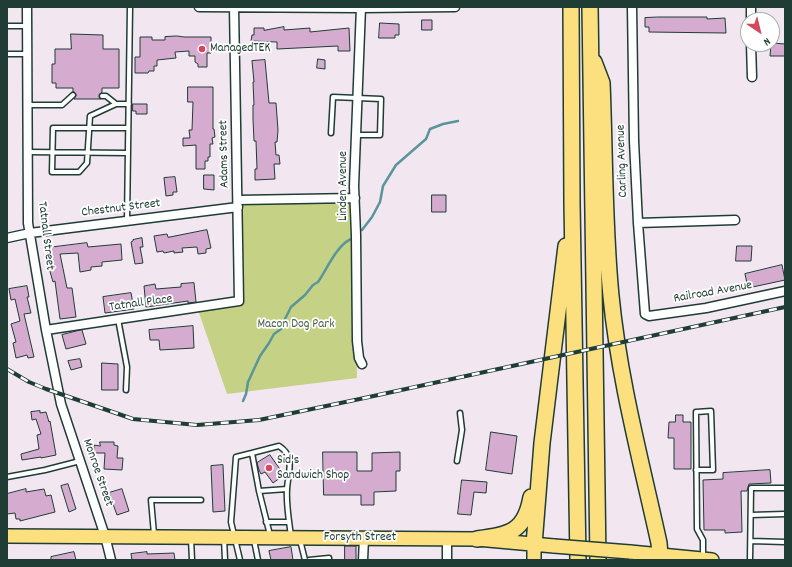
<!DOCTYPE html>
<html>
<head>
<meta charset="utf-8">
<style>
	body { margin:0 }
	#map { position:relative; width:792px; height:567px; overflow:hidden; background:#f2e6f1; font-family:Dekko,sans-serif }
	canvas { display:block }
	.frame { position:absolute; inset:0; border:8px solid #1f3d34; pointer-events:none }
	.north { position:absolute; left:740px; top:12px; width:40px; height:40px; box-sizing:border-box; background:#fff; border:1px solid #a5b1ae; border-radius:50%; rotate:145deg; font-size:11px; font-weight:700; line-height:16px; text-align:center; color:#1f3d34 }
	.north::after { content:''; display:block; margin:auto; width:14px; height:18px; background:#d1495b; clip-path:polygon(50% 0,100% 100%,50% 72%,0 100%) }
</style>
</head>
<body>
<div id="map">
<canvas width="792" height="567"></canvas>
<div class="frame"></div>
<div class="north">N</div>
</div>
<script>
const g = document.querySelector('canvas').getContext('2d');
g.lineJoin = 'round';
function fillPath(path, color) {
  g.fillStyle = color;
  g.fill(path, 'evenodd');
}
function strokePath(path, color, width, dash) {
  g.strokeStyle = color;
  g.lineWidth = width;
  g.lineCap = dash ? 'butt' : 'round';
  g.setLineDash(dash || []);
  g.stroke(path);
}
function write(font, color, halo, rows, align = 'center') {
  g.font = font + ' Dekko,sans-serif';
  g.lineWidth = 3.5;
  g.setLineDash([]);
  g.textBaseline = 'middle';
  g.strokeStyle = halo;
  g.fillStyle = color;
  for (const [text, x, y, turn = 0] of rows) {
    g.save();
    g.translate(x, y);
    g.rotate((+turn || 0) * Math.PI / 180);
    g.textAlign = isNaN(turn) ? turn : align;
    if (halo) g.strokeText(text, 0, 0);
    g.fillText(text, 0, 0);
    g.restore();
  }
}
const green = new Path2D(`
	M354 198 357 378 227 394 197 307 240 301 237 200Z`);
const stream = new Path2D(`
	M362 230 372 217 380 202 383 186 396 165 426 139 430 129 443 124 458 121
	M243 401 246 394 248 382 260 356 269 343 274 334 281 329 283 326 284 321 291 307 305 295 313 285 318 282C327 269 337 245 351 239`);
const building = new Path2D(`
	M658 17H707V19L725 18 726 33 649 32V27H645V18Z
	M422 20H432V30H422Z
	M380 23 399 24V35H395V38H379Z
	M284 27V30L310 28V32L349 28 350 51H338V46L277 49V42L251 41 252 35H254V28H264V30Z
	M71 34 103 35V49H119V88H102V92L99 96 101 99H74L76 95 73 92V88H56V83H52V64H55V49H71Z
	M177 36 184 37H211V53H207V67H198V64L195 62V56H189V51L175 52 176 58 157 60V66H154V71H149L148 73H135V57H140V37H152V40H165V37Z
	M772 43 785 44V56H770L771 44Z
	M318 59 325 60V69L317 68Z
	M265 60 269 103H276L278 130 277 142H275L276 155H279L280 164H274L275 179 255 180V169H257L256 141H254L253 119V105H254L253 82H254L252 61Z
	M188 87H213V129H214L215 137 212 138 213 144H210V157H208V161H205V169H196V145L183 146V138H190L189 130H192L193 102H188Z
	M133 104H147V114H136V111H133Z
	M204 175H214V190L204 189Z
	M175 177 177 192H173V195L166 196 164 178Z
	M432 195H446V212H432Z
	M207 230 211 248 206 249V253L198 254 197 247 182 248 183 252 174 253V251L164 253 163 251 157 252 154 236 167 234 168 237Z
	M142 238 143 247H140L143 263 135 264 131 242 133 241V240Z
	M87 243 88 247 121 244 122 260 102 262V266L91 267V270L80 272 78 253 60 254 67 288H72L76 317 60 319 55 281 53 282 49 268 47 248Z
	M737 246H752L751 261H736Z
	M782 265 785 280 748 288 745 274Z
	M194 283 196 302 188 303V301L146 307 144 286 155 284 156 289 181 287V284Z
	M27 286 29 297H27L31 313 24 314 34 357 28 358 27 355 16 358 13 343 16 342 11 324 20 321 15 299 11 300 9 289Z
	M131 293 134 309 105 313 103 297Z
	M193 326 194 348 160 350 159 340H150L149 330Z
	M82 330 86 344 66 349 62 335Z
	M80 359 82 367 71 370 68 361Z
	M102 363 118 364V390H102Z
	M40 411V413L46 412 49 422 50 421 56 455 41 458V457L22 460 21 454 39 449 37 435 41 434 36 419 32 420 31 412Z
	M676 415H683V422H691V469H674V438H668L669 422H675Z
	M491 432 517 436 512 474 486 470Z
	M100 442H114V445L118 446 117 458H123L122 470 104 469 105 453H94V445L100 446Z
	M323 452H357V471H372V453L400 452V471H396V491L374 492V505H361V495H324Z
	M270 455 284 475 273 483 265 472 261 474 259 470 257 463Z
	M223 465 225 511 213 512 211 466Z
	M770 470 771 483 749 484 747 491H741L742 532 725 533V530H704L703 480 723 479V473Z
	M462 480 487 482 486 493 474 492 471 515 458 514Z
	M68 484 76 509 69 512 61 486Z
	M26 489V492L44 489 46 496 51 495 55 512 20 521V519H16L15 513 7 514V494Z
	M122 489 129 511 117 515 109 493Z
	M345 546H356V560H345Z
	M291 547 293 560H271L269 551Z
	M74 552 76 560H51V557Z
	M147 552V554L174 553 175 560H132L131 554Z`);
const service = new Path2D(`
	M7 26H27
	M7 54H27
	M102 96H106L116 104
	M28 105H62L73 95
	M128 128H53L52 172H79L87 163 90 116 116 104H129
	M331 133 333 97 381 99 380 135H356
	M27 152 128 153
	M127 221 130 7
	M118 319 127 367 126 390
	M252 453 279 446C296 457 288 472 287 489 286 504 289 521 291 536
	M457 461 462 430 460 413
	M696 470H713L711 411 696 412 697 529 703 540V557
	M7 477 45 470 80 461
	M751 515 785 514
	M266 522H289
	M154 534 151 500H201
	M270 535 259 491 287 489
	M224 538 225 560
	M191 539 192 560
	M254 540 258 560
	M300 540 305 560
	M751 541 785 542
	M240 560 231 522 236 457 252 453 259 491
	M309 560 329 558V560
	M750 560 751 488H785`);
const minor = new Path2D(`
	M27 7 28 223 46 330 61 404 105 536 111 560
	M199 7 361 8 455 7
	M361 7 354 186 356 235 357 341 359 358 362 364
	M632 7 634 141 638 223 645 314 649 316 706 308 785 291
	M751 7V20
	M751 44 752 77
	M238 200 355 198
	M638 223 735 220
	M7 238 30 233 238 207
	M46 330 239 301 234 7
	M363 560 364 538
	M447 560V539`);
const primary = new Path2D(`
	M7 536 477 539 554 546
	M534 545V560
	M630 552 712 560`);
const motorway = new Path2D(`
	M571 7 572 203 578 560
	M590 7 598 560
	M594 62 602 83C605 154 604 225 611 296 619 379 641 461 659 543L660 555
	M477 539C509 535 525 532 531 497
	M534 545 542 443 566 246`);
const rail = new Path2D(`
	M7 369 29 382 46 389 133 419 197 425 259 420 355 400 785 307`);
const primaryBridge = new Path2D(`
	M554 546 630 552`);
const markers = [
	[202,49,4,"#d1495b"],
	[269,468,4,"#d1495b"]
];
const poiNames = [
	["ManagedTEK",210,49],
	["Sid's",277,461],
	["Sandwich Shop",277,476]
];
const streetNames = [
	["Adams Street",225,154,-91],
	["Carling Avenue",623,161,-92],
	["Linden Avenue",344,186,-90],
	["Chestnut Street",121,209,-7],
	["Tatnall Street",45,236,83],
	["Railroad Avenue",713,293,-10],
	["Tatnall Place",141,304,-8],
	["Monroe Street",97,473,71],
	["Forsyth Street",360,538]
];
const parkNames = [
	["Macon Dog Park",296,325]
];
fillPath(green, '#c5d286');
strokePath(stream, '#5a959a', 2.5);
fillPath(building, '#d5abd0');
strokePath(building, '#1f3d34', 1);
strokePath(service, '#1f3d34', 7);
strokePath(minor, '#1f3d34', 11);
strokePath(primary, '#1f3d34', 16);
strokePath(motorway, '#1f3d34', 18);
strokePath(service, '#fff', 4);
strokePath(minor, '#fff', 8);
strokePath(primary, '#fce080', 13);
strokePath(motorway, '#fce080', 15);
strokePath(rail, '#1f3d34', 4);
strokePath(rail, '#fff', 2.5, [8]);
strokePath(primaryBridge, '#1f3d34', 16, []);
strokePath(primaryBridge, '#fce080', 13);
for (const [x, y, r, color] of markers) {
  const dot = new Path2D();
  dot.arc(x, y, r, 0, 2 * Math.PI);
  g.fillStyle = color;
  g.fill(dot);
  strokePath(dot, '#fff', 1.5);
}
write('13px', '#1f3d34', '#fff', poiNames, 'left');
write('13px', '#1f3d34', '#fff', streetNames);
write('13px', '#486248', '#fff', parkNames);
</script>
</body>
</html>
